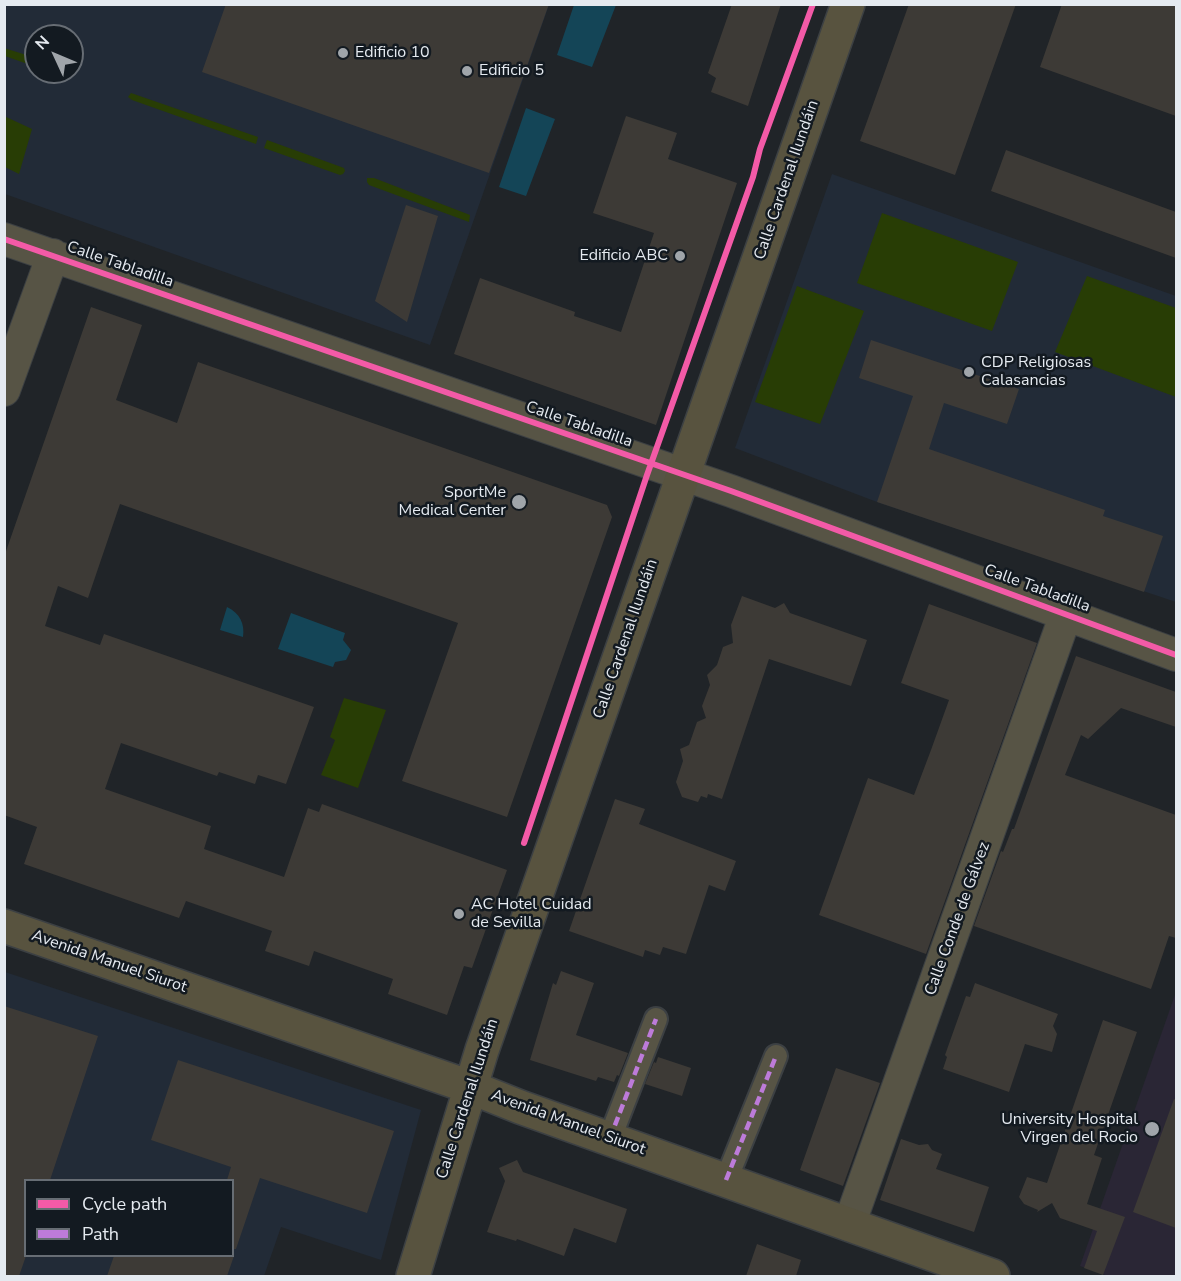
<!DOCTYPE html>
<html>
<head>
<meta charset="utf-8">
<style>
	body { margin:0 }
	#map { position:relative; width:1181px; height:1281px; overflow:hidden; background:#202428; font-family:"Nunito Sans",sans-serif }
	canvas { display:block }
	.frame { position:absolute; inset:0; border:6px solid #e5eaf0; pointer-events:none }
	.legend { position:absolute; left:24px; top:1179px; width:210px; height:78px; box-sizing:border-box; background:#131a21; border:2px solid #676d74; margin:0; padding:8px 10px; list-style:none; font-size:18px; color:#e5eaf0 }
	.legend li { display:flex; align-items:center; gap:12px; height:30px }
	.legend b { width:30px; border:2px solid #676d74 }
	.north { position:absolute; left:24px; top:24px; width:60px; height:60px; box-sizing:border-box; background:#131a21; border:2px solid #676d74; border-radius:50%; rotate:314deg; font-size:16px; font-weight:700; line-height:24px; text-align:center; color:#e5eaf0 }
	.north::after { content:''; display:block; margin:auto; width:21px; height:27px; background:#a0a5aa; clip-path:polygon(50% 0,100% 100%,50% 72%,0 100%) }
</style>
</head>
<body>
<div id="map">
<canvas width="1181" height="1281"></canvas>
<div class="frame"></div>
<ul class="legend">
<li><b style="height:8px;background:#f35aa7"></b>Cycle path</li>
<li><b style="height:8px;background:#bd7bd9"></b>Path</li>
</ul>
<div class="north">N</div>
</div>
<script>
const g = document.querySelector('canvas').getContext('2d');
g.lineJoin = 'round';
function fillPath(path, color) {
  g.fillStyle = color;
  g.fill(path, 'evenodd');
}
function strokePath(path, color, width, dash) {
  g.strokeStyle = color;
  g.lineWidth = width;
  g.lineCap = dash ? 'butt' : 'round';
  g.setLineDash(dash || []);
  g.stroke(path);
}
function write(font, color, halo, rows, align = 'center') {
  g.font = font + ' "Nunito Sans",sans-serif';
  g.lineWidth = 5;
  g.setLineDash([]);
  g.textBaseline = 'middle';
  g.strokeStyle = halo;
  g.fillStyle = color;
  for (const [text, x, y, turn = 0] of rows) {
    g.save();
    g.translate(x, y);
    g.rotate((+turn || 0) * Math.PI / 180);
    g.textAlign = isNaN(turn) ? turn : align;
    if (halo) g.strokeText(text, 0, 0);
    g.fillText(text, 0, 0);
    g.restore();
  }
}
const built = new Path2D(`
	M5 5H549L430 345 5 194ZM36 36H72V72H36Z
	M832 174 1176 296V602L877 502 735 448Z
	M5 972 421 1110 381 1260 281 1227 264 1276H5ZM26 1180H232V1256H26Z`);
const medical = new Path2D(`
	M1176 992V1276H1108L1080 1266Z`);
const green = new Path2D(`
	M4 48 36 58V67L5 56Z
	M131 93 258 137 256 144 132 100 128 97Z
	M4 116 32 129 19 174 5 167Z
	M267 140 344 168 345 171 343 174 340 175 264 148Z
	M367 178H374L470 215 469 222 369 185 367 182Z
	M882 213 1018 262 992 331 857 283Z
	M1087 276 1176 308V397L1055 352Z
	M797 286 864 311 820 424 755 402Z
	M344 698 386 710 358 788 321 775 335 740 330 737Z`);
const water = new Path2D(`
	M574 5H616L592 67 557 55Z
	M526 108 555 119 526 196 499 187Z
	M227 607C240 613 245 624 243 637L220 630Z
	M291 613 345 633 343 640 351 650 346 660 335 662 333 667 278 649Z`);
const building = new Path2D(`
	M226 4H549L489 173 202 72Z
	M732 4H781L748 106 711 92 716 78 708 73Z
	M909 4H1016L955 175 860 141Z
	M1062 4H1176V116L1040 67Z
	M626 116 677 133 668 159 737 183 656 425 454 354 480 278 575 312 574 316 621 332 654 233 593 213Z
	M1006 150 1176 212V258L991 191Z
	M406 205 438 216 407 322 375 301Z
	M91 307 142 325 116 400 177 423 198 362 607 505 612 517 507 817 402 781 458 623 120 504 88 598 58 586 45 626 100 645 104 634 314 707 286 784 258 775 255 784 219 772 217 776 121 743 105 789 211 826 204 849 284 877 308 808 319 812 322 804 507 870 472 968 464 966 447 1015 388 994 393 979 362 968 314 951 309 966 265 951 272 931 186 901 179 918 24 864 37 827 4 815V557Z
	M871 340 1019 389 1007 424 944 403 929 449 1105 510 1103 516 1163 536 1144 592 877 502 913 396 859 378Z
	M742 596 775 608 784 603 790 613 867 640 851 686 769 659 722 799 708 794 707 798 701 796 698 802 682 797 676 782 683 761 680 749 689 745 697 722 706 718 702 706 710 685 707 675 717 665 723 647 733 643 731 625Z
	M929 604 1037 643 926 954 819 915 868 778 914 795 931 750 949 700 901 683Z
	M1076 656 1176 692V727L1121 708 1088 739 1081 735 1065 775 1176 815V938L1169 936 1151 989 974 926 1001 851 1003 852 1012 829H1014Z
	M615 799 645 809 639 824 736 861 725 891 709 885 686 954 663 947 660 955 645 950 643 957 569 931Z
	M561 971 594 983 576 1035 628 1053 619 1076 617 1075 614 1082 598 1077 596 1081 530 1060 553 983 556 985Z
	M975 983 1058 1014 1053 1026 1057 1034 1052 1052 1025 1044 1009 1092 943 1069 947 1057 945 1055 966 996 970 997Z
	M4 1006 98 1036 50 1180H26V1256L19 1276H4Z
	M1103 1020 1137 1032 1094 1155 1102 1158 1087 1204 1125 1217 1103 1275 1084 1268 1097 1231 1060 1218 1052 1203 1037 1212 1038 1210 1024 1204 1019 1197 1027 1177 1047 1183Z
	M658 1057 691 1068 682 1096 645 1084 654 1062 656 1063Z
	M178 1060 394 1131 367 1213 260 1178 236 1249H232V1180H227L231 1167 151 1140Z
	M836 1068 880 1083 843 1186 800 1170Z
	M1174 1099 1176 1100V1228L1133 1212Z
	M901 1139 919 1145 928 1144 932 1150 942 1154 936 1169 989 1187 974 1232 880 1200Z
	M517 1160 523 1172 627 1209 616 1243 574 1228 564 1256 517 1239 516 1241 487 1232 505 1181 499 1168Z
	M757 1244 801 1260 796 1276H746Z
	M114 1256H234L227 1276H107Z`);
const pedestrian = new Path2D(`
	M610 1138 656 1019
	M726 1180 776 1056`);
const minor = new Path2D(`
	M4 239 731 491 1176 655
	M4 390 53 255
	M849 1225 1066 614`);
const secondary = new Path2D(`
	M4 926 470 1087 520 1107 993 1276
	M413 1276 482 1050 848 4`);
const quiet = new Path2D(`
	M610 1138 656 1019
	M726 1180 776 1056`);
const cycleway = new Path2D(`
	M4 239 731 491 1176 655
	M524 843 647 475 753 177 760 149 813 4`);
const markers = [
	[343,53,6,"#a0a5aa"],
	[467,71,6,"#a0a5aa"],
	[680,256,6,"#a0a5aa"],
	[969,372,6,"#a0a5aa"],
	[519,502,8,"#a0a5aa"],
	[459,914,6,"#a0a5aa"],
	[1152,1129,8,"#a0a5aa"]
];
const poiNames = [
	["Edificio 10",355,53],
	["Edificio 5",479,71],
	["Edificio ABC",668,256,"right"],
	["CDP Religiosas",981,363],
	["Calasancias",981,381],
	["SportMe",506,493,"right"],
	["Medical Center",506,511,"right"],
	["AC Hotel Cuidad",471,905],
	["de Sevilla",471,923],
	["University Hospital",1138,1120,"right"],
	["Virgen del Rocio",1138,1138,"right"]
];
const streetNames = [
	["Calle Cardenal Ilundáin",787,180,-71],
	["Calle Tabladilla",120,265,19],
	["Calle Tabladilla",579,425,19],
	["Calle Tabladilla",1037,589,20],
	["Calle Cardenal Ilundáin",626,639,-71],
	["Calle Conde de Gálvez",958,919,-70],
	["Avenida Manuel Siurot",109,962,19],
	["Calle Cardenal Ilundáin",468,1099,-72],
	["Avenida Manuel Siurot",568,1123,20]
];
fillPath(built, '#222b37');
fillPath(medical, '#2a2635');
fillPath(green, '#283d05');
fillPath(water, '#144557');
fillPath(building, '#3d3a36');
strokePath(pedestrian, '#3c4043', 26);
strokePath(minor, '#3c4043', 34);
strokePath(secondary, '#3c4043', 36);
strokePath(pedestrian, '#575445', 22);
strokePath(minor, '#575445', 32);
strokePath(secondary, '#58533f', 33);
strokePath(quiet, '#bd7bd9', 4.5, [9, 4.5]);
strokePath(cycleway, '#f35aa7', 6);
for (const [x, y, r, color] of markers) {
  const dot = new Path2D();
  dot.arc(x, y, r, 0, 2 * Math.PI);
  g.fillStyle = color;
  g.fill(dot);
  strokePath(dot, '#131a21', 2);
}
write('16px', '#e5eaf0', '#131a21', poiNames, 'left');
write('16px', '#e5eaf0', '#131a21', streetNames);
</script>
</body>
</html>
